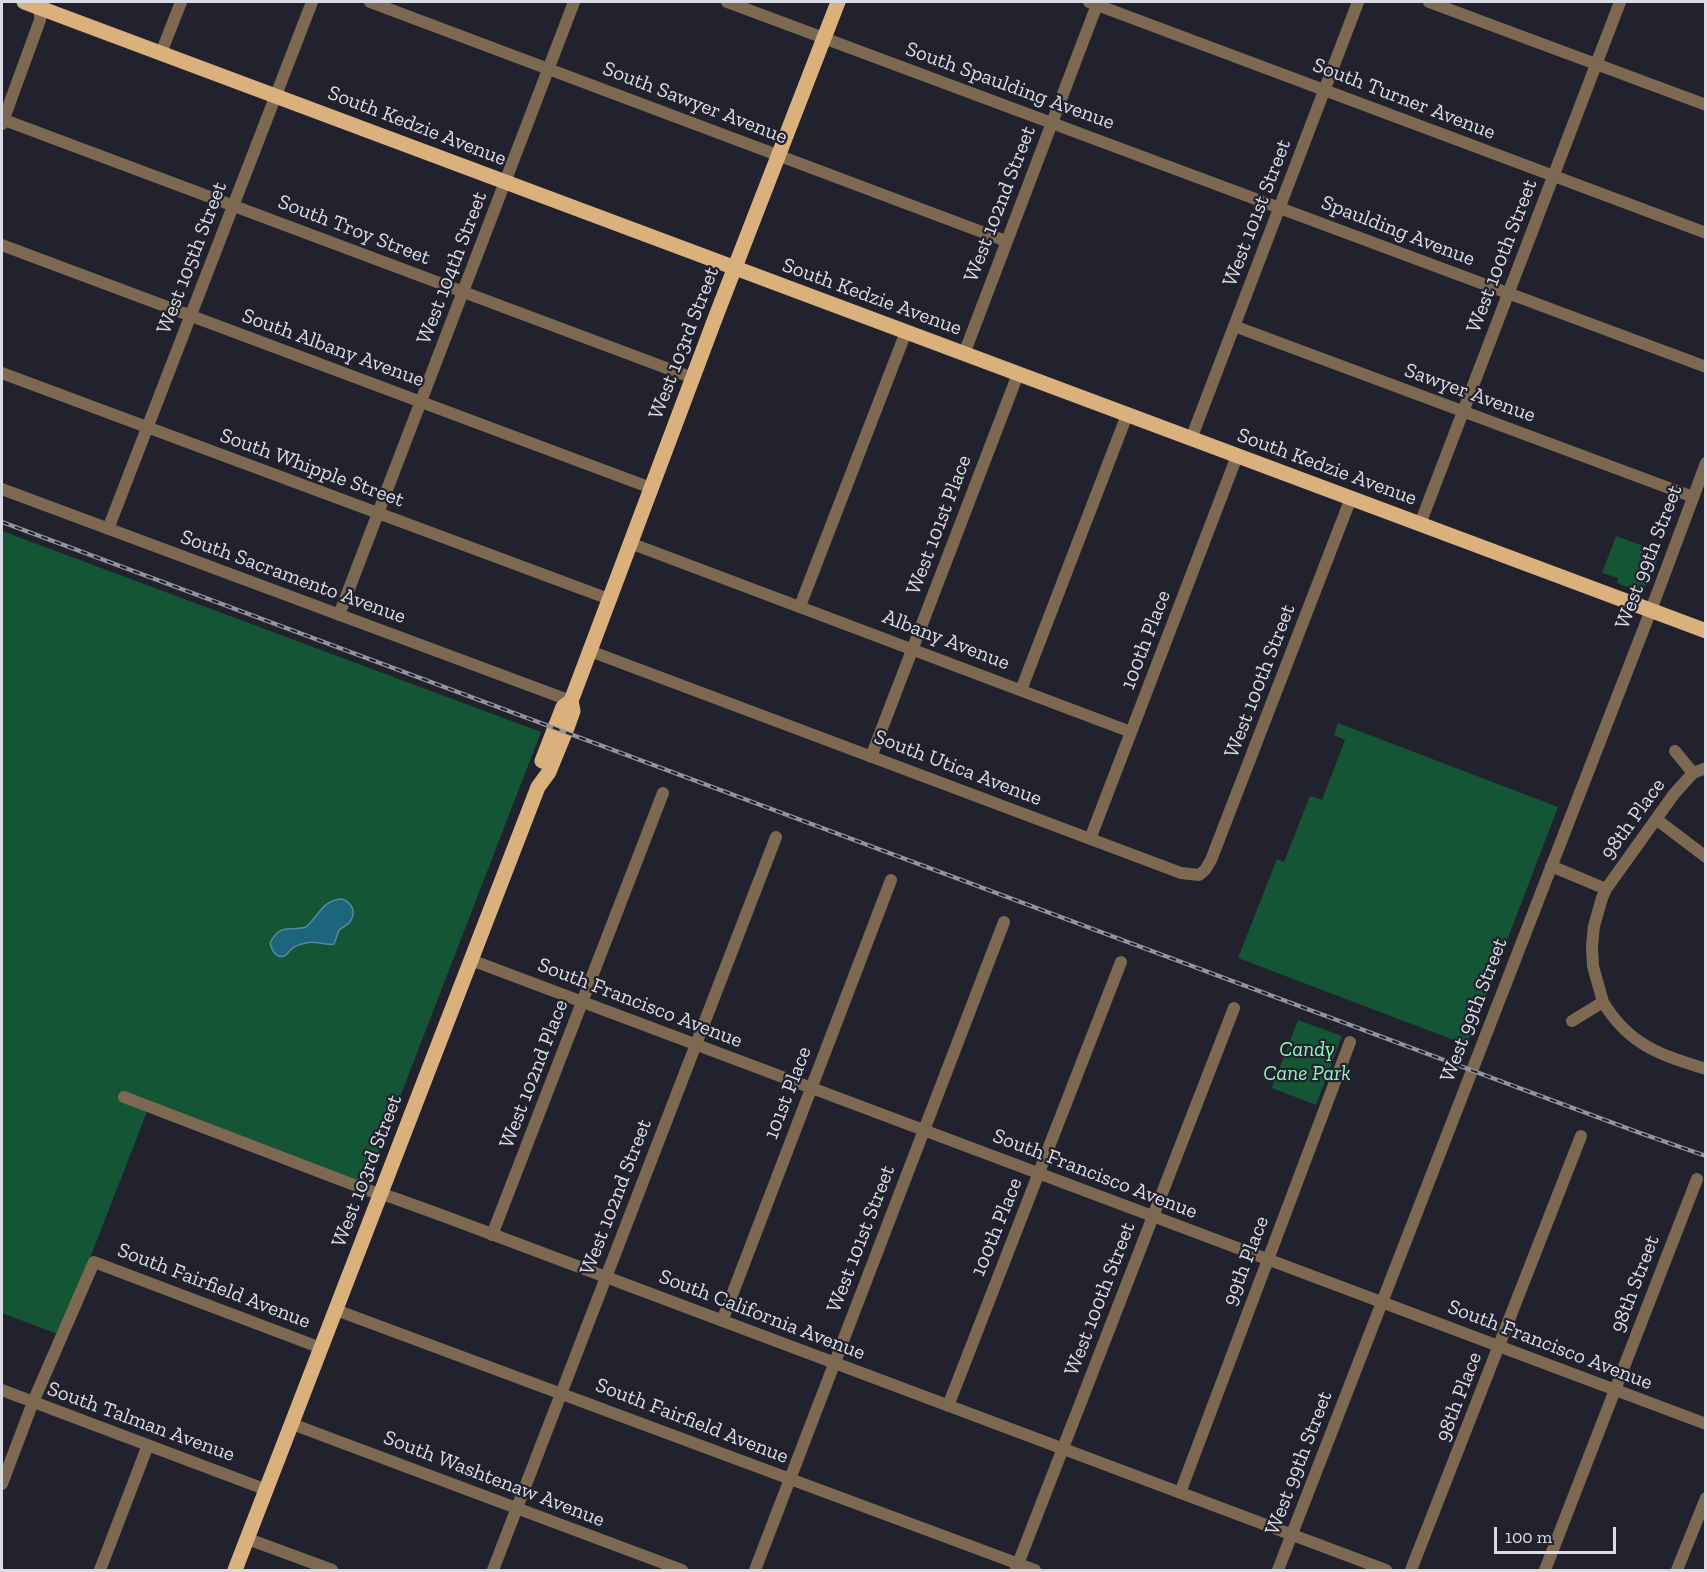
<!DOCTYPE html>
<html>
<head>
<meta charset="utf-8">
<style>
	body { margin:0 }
	#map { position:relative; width:1707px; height:1572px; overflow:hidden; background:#21222e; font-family:"Zilla Slab",serif }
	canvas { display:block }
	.frame { position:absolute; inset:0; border:3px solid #dadbe4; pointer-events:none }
	.scale { position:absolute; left:1494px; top:1527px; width:122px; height:27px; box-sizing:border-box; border:3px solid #dadbe4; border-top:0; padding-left:8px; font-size:18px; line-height:21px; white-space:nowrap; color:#dadbe4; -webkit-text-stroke:4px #21222e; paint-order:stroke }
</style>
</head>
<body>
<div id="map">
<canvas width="1707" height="1572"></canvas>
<div class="frame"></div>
<div class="scale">100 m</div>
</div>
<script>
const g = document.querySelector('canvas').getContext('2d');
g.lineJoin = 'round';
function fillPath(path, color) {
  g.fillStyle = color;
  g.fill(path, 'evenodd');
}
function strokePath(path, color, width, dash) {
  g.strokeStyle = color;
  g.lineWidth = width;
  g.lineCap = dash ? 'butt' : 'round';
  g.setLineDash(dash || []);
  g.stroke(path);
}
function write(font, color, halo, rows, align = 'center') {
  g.font = font + ' "Zilla Slab",serif';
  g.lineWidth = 4.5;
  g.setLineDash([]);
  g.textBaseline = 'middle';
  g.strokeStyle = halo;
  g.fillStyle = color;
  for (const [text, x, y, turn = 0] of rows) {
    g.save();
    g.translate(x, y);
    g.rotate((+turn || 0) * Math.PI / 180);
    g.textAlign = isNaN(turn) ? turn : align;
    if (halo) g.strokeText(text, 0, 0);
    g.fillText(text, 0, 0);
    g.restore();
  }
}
const green = new Path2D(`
	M2 531 541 732 366 1185 150 1104 60 1335 2 1313Z
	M1616 536 1660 552 1648 584C1637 593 1628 587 1617 583L1618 578 1602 573Z
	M1338 723 1558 807 1467 1045 1238 958 1277 859 1284 862 1310 796 1322 800 1345 740 1334 735Z
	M1298 1020 1342 1036 1316 1105 1272 1088Z`);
const water = new Path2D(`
	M342 899C353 903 357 913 349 923 346 926 343 927 340 929 337 933 336 940 334 944 325 946 316 940 306 943 302 944 296 945 293 948 290 949 289 953 286 955 277 960 272 951 270 943 281 922 289 932 306 927 319 916 322 900 342 899Z`);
const minor = new Path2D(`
	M370 2 1006 241
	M727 2 1706 367
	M1089 2 1706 233
	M1429 2 1706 105
	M161 53 181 2
	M2 119 693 378
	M2 124 40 20V2
	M2 245 651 488
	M1234 326 1693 497
	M964 354 1098 2
	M2 373 609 599
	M1191 439 1358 2
	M2 489 571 701
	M1420 524 1620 2
	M108 529 312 2
	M630 543 1131 732
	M800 606 906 332
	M339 615 574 2
	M590 651 1181 873 1199 875 1205 870 1211 860 1351 498
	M1021 690 1127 415
	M1675 751 1693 773
	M871 757 1018 374
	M1656 819 1706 857
	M1090 839 1237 456
	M1551 866 1606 889
	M471 960 1706 1424
	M1603 1002C1629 1045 1660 1055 1706 1069
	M1572 1021 1603 1002 1593 966 1592 946 1594 926 1602 898 1606 889 1674 794 1693 773 1706 768
	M124 1097 367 1190 394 1198 441 1215 1386 1570
	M492 1235 663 793
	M336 1310 1035 1570
	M722 1321 891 880
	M2 1390 267 1490
	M948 1406 1121 962
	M292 1424 682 1570
	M2 1484 33 1402 94 1262 321 1348
	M1180 1493 1350 1042
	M248 1539 332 1570
	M1016 1569 1234 1008
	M100 1570 148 1445
	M493 1570 776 837
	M755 1570 1004 922
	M1278 1570 1651 610 1706 463
	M1411 1570 1581 1136
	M1545 1570 1697 1179
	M1677 1570 1706 1498`);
const major = new Path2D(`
	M24 2 1706 631
	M542 761 563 707 571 701
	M235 1570 538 787 549 772 567 728 573 711 571 701 716 316 838 2`);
const rail = new Path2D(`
	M2 522 1460 1066 1640 1133 1706 1156`);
const streetNames = [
	["South Spaulding Avenue",1010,86,20],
	["South Turner Avenue",1404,99,21],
	["South Sawyer Avenue",695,103,21],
	["South Kedzie Avenue",417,126,21],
	["West 102nd Street",1000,204,-69],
	["West 101st Street",1257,213,-69],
	["South Troy Street",354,230,21],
	["Spaulding Avenue",1398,231,21],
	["West 100th Street",1502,256,-69],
	["West 105th Street",192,258,-69],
	["West 104th Street",452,268,-69],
	["South Kedzie Avenue",872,297,20],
	["West 103rd Street",684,343,-69],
	["South Albany Avenue",333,348,20],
	["Sawyer Avenue",1470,393,20],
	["South Kedzie Avenue",1327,467,20],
	["South Whipple Street",312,468,20],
	["West 101st Place",939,525,-69],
	["West 99th Street",1649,557,-69],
	["South Sacramento Avenue",293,577,20],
	["Albany Avenue",946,640,21],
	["100th Place",1146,640,-69],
	["West 100th Street",1260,681,-69],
	["South Utica Avenue",958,768,21],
	["98th Place",1633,819,-54],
	["South Francisco Avenue",640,1003,21],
	["West 99th Street",1474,1010,-69],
	["West 102nd Place",534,1074,-69],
	["101st Place",788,1093,-69],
	["West 103rd Street",367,1171,-69],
	["South Francisco Avenue",1095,1174,21],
	["West 102nd Street",616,1197,-69],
	["100th Place",997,1227,-68],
	["West 101st Street",861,1239,-69],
	["99th Place",1246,1261,-69],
	["98th Street",1635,1284,-69],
	["South Fairfield Avenue",214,1286,21],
	["West 100th Street",1100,1299,-69],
	["South California Avenue",762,1315,21],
	["South Francisco Avenue",1550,1345,21],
	["98th Place",1459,1397,-69],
	["South Fairfield Avenue",692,1421,21],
	["South Talman Avenue",141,1422,20],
	["West 99th Street",1299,1463,-69],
	["South Washtenaw Avenue",494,1479,21]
];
const parkNames = [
	["Candy",1307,1050],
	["Cane Park",1307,1074]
];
fillPath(green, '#145536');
fillPath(water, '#1c657c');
strokePath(water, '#55889b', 1.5);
strokePath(minor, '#7d6951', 12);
strokePath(major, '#dab07d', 15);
strokePath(rail, '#93949f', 4.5);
strokePath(rail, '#21222e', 2, [7]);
write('21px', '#dadbe4', '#21222e', streetNames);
write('italic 21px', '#8ff7bd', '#21222e', parkNames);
</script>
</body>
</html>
